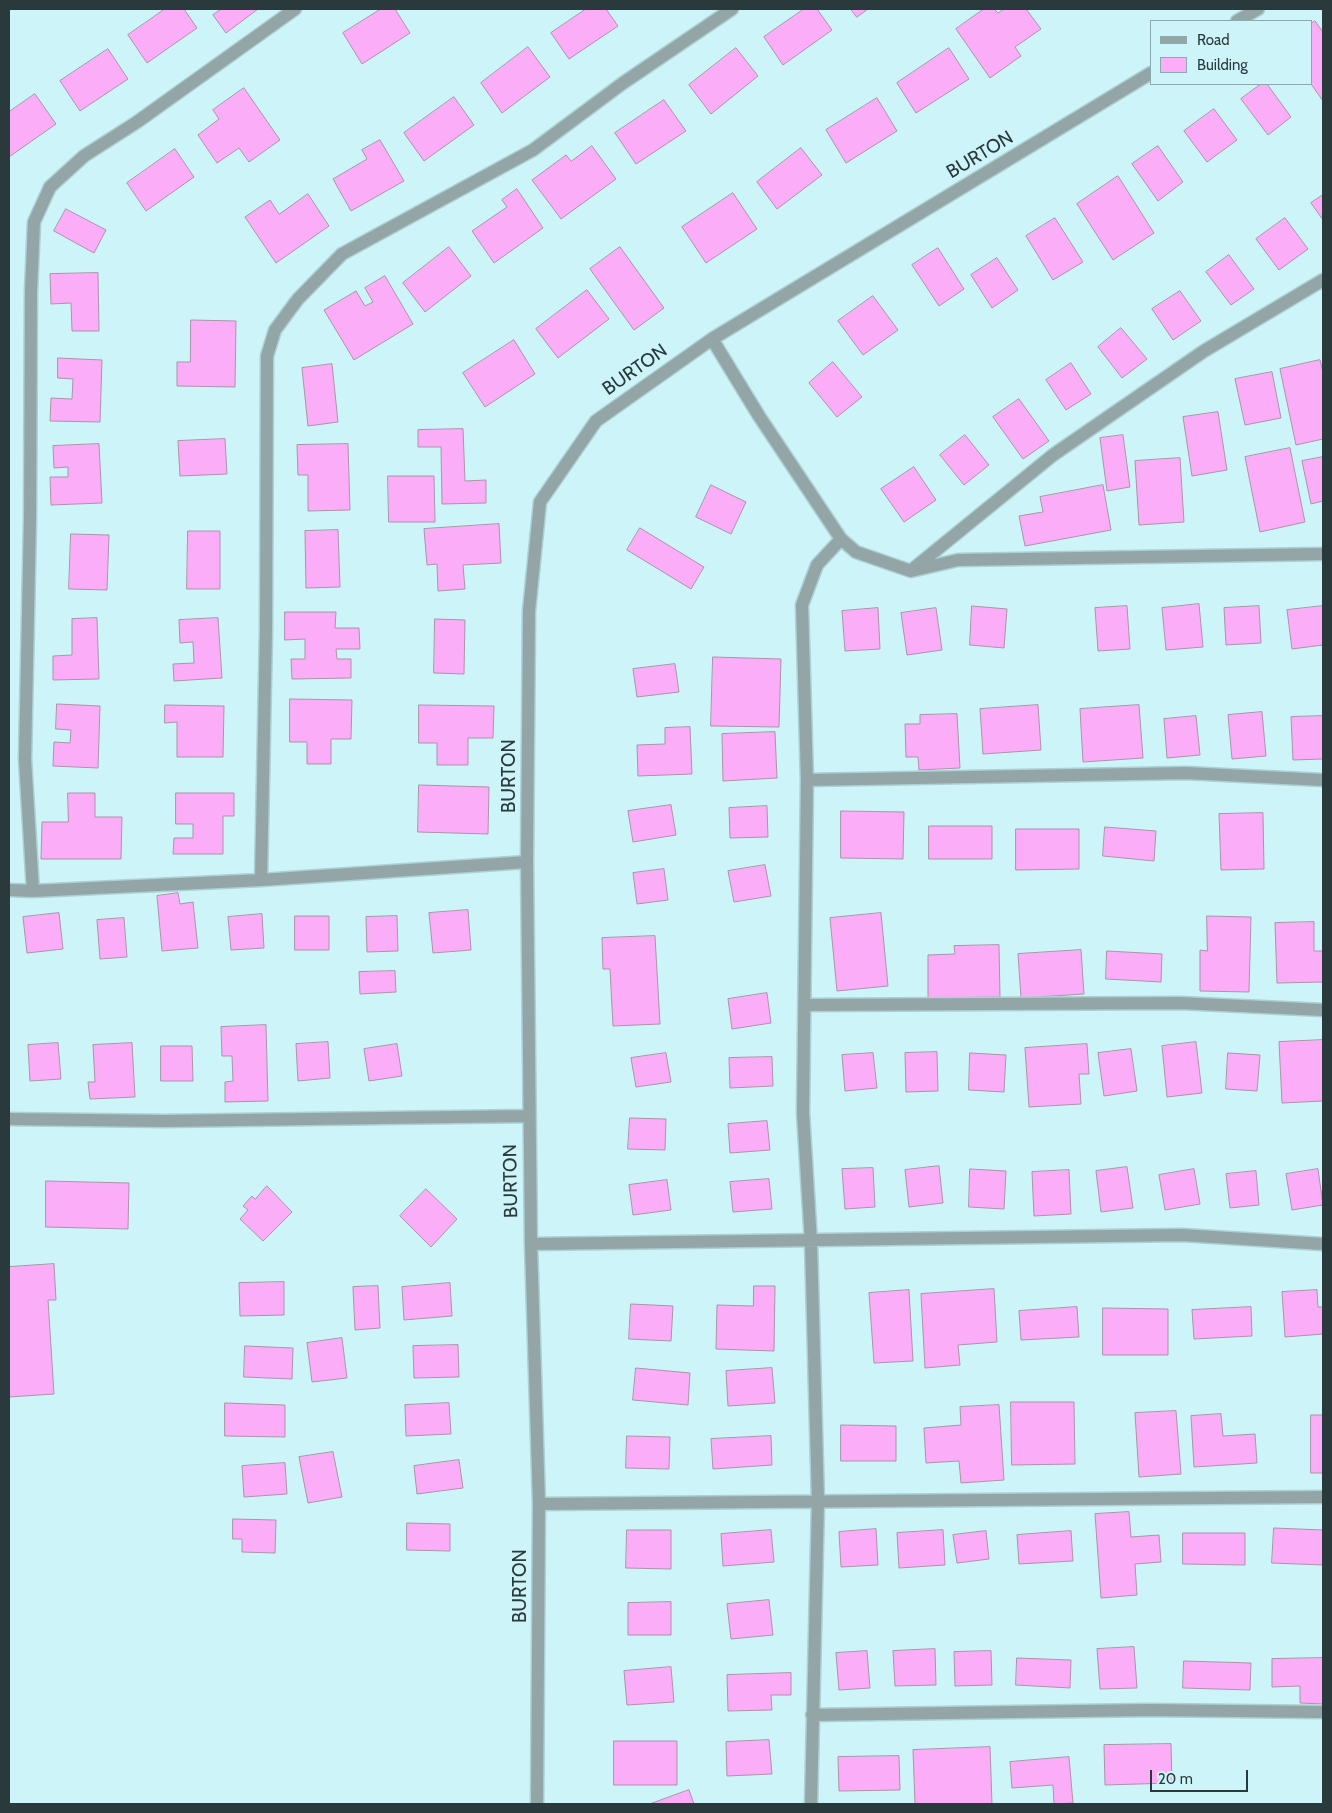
<!DOCTYPE html>
<html>
<head>
<meta charset="utf-8">
<style>
	body { margin:0 }
	#map { position:relative; width:1332px; height:1813px; overflow:hidden; background:#cdf5f9; font-family:Cabin,sans-serif }
	canvas { display:block }
	.frame { position:absolute; inset:0; border:10px solid #2a3a3c; pointer-events:none }
	.legend { position:absolute; left:1150px; top:20px; width:162px; height:65px; box-sizing:border-box; background:#cdf5f9; border:1px solid #8caaad; margin:0; padding:6px 9px; list-style:none; font-size:15px; color:#2a3a3c }
	.legend li { display:flex; align-items:center; gap:10px; height:25px }
	.legend b { width:25px; border:1px solid #8caaad }
	.scale { position:absolute; left:1150px; top:1770px; width:98px; height:22px; box-sizing:border-box; border:2px solid #2a3a3c; border-top:0; padding-left:6px; font-size:15px; line-height:18px; white-space:nowrap; color:#2a3a3c; -webkit-text-stroke:4px #cdf5f9; paint-order:stroke }
</style>
</head>
<body>
<div id="map">
<canvas width="1332" height="1813"></canvas>
<div class="frame"></div>
<ul class="legend">
<li><b style="height:6px;background:#94a5a7"></b>Road</li>
<li><b style="height:14px;background:#fbaef7"></b>Building</li>
</ul>
<div class="scale">20 m</div>
</div>
<script>
const g = document.querySelector('canvas').getContext('2d');
g.lineJoin = 'round';
function fillPath(path, color) {
  g.fillStyle = color;
  g.fill(path, 'evenodd');
}
function strokePath(path, color, width, dash) {
  g.strokeStyle = color;
  g.lineWidth = width;
  g.lineCap = dash ? 'butt' : 'round';
  g.setLineDash(dash || []);
  g.stroke(path);
}
function write(font, color, halo, rows, align = 'center') {
  g.font = font + ' Cabin,sans-serif';
  g.lineWidth = 5;
  g.setLineDash([]);
  g.textBaseline = 'middle';
  g.strokeStyle = halo;
  g.fillStyle = color;
  for (const [text, x, y, turn = 0] of rows) {
    g.save();
    g.translate(x, y);
    g.rotate((+turn || 0) * Math.PI / 180);
    g.textAlign = isNaN(turn) ? turn : align;
    if (halo) g.strokeText(text, 0, 0);
    g.fillText(text, 0, 0);
    g.restore();
  }
}
const building = new Path2D(`
	M165 9H184L197 28 147 63 128 35Z
	M221 9H220H258L226 33 213 15Z
	M381 9H395L410 33 362 64 343 33Z
	M586 9H606L618 26 569 59 551 33Z
	M804 9H817L832 30 783 65 764 37Z
	M851 9H868L857 17Z
	M984 9H994L998 13 1004 9H1026L1041 29 1015 47 1021 56 990 78 956 29Z
	M1315 21 1323 32V101L1311 84V24Z
	M528 47 550 77 502 113 481 83Z
	M736 48 758 76 711 114 689 85Z
	M949 48 969 79 916 113 897 83Z
	M108 49 128 79 80 111 60 81Z
	M1261 84H1267L1291 117 1268 135 1241 99Z
	M244 88 280 140 249 162 239 148 217 163 198 135 219 119 213 110Z
	M35 94 56 124 9 157V112Z
	M454 97 474 125 424 161 404 133Z
	M877 98 897 131 846 163 826 130Z
	M664 100 686 131 636 164 615 133Z
	M1214 109 1237 140 1207 162 1184 131Z
	M380 140 404 181 351 211 333 179 367 159 362 150Z
	M592 146 616 179 561 219 532 180 566 155 571 161Z
	M1158 146 1183 182 1158 201 1132 164Z
	M801 148 822 175 777 209 757 182Z
	M175 149 194 177 146 211 127 183Z
	M1118 176 1154 233 1113 260 1077 204Z
	M517 189 543 228 494 263 472 231 507 207 502 200Z
	M733 193 757 229 706 263 682 227Z
	M308 194 329 226 276 263 245 217 270 200 279 214Z
	M1323 195V220L1311 203Z
	M66 209 106 230 94 253 54 231Z
	M1055 218 1083 262 1053 280 1026 236Z
	M1285 218 1308 249 1279 270 1256 239Z
	M449 247 471 276 425 312 403 283Z
	M620 247 664 308 634 330 590 269Z
	M938 248 964 289 939 306 912 265Z
	M1229 255 1254 289 1231 305 1206 272Z
	M997 258 1018 290 992 308 971 275Z
	M98 273 99 331H72L71 303 51 304 50 274Z
	M385 276 413 324 354 360 324 310 356 291 365 306 373 302 365 288Z
	M587 290 609 319 558 358 536 329Z
	M1180 291 1201 321 1173 340 1152 309Z
	M873 296 898 330 863 355 838 321Z
	M191 320 236 321 235 387 177 386V362H190Z
	M1121 328 1147 359 1122 378 1098 347Z
	M514 340 535 374 485 407 463 373Z
	M58 358 102 360 100 422 50 421 51 398 72 399 73 379 58 378Z
	M1320 360 1323 372V439L1296 445 1280 369Z
	M833 362 862 397 837 417 809 383Z
	M1071 363 1091 394 1066 410 1046 380Z
	M332 364 338 422 308 426 302 368Z
	M1272 372 1281 418 1245 425 1235 379Z
	M1019 399 1049 441 1023 459 993 417Z
	M1218 412 1227 470 1192 476 1183 417Z
	M463 429 465 481 486 480V503L442 504 441 447H418V430Z
	M965 435 989 465 964 485 940 455Z
	M1123 435 1130 487 1107 491 1100 438Z
	M225 439 227 474 180 476 178 441Z
	M99 444 102 503 51 505 50 477H68V467L54 468 53 446Z
	M348 444 350 510 308 511V475H298L297 445Z
	M1290 448 1305 522 1260 532 1245 457Z
	M1323 457V501L1311 504 1302 461Z
	M1180 458 1184 522 1139 525 1135 461Z
	M914 467 936 500 904 522 881 489Z
	M388 476H434L435 522H389Z
	M711 485 746 502 731 534 696 517Z
	M1103 485 1111 530 1025 546 1019 516 1043 512 1040 497Z
	M499 524 501 563 463 565 465 589 438 591 437 564 427 565 424 529Z
	M640 528 704 567 691 589 627 550Z
	M338 530 340 587 306 588 305 531Z
	M188 531H220V589H187Z
	M71 534 109 535 107 590 69 589Z
	M1199 604 1203 647 1166 650 1162 608Z
	M972 606 1007 609 1004 648 970 645Z
	M1127 606 1130 649 1098 651 1095 608Z
	M1259 606 1261 643 1226 645 1224 608Z
	M1323 606V645L1292 649 1287 610Z
	M878 608 880 649 845 651 842 611Z
	M936 608 942 650 907 655 901 613Z
	M285 612H336L335 628H359L360 649H336L337 659H351V678L292 679 291 659H305V639L285 640Z
	M97 618 99 679 53 680V656L72 655V619Z
	M218 618 222 678 174 681 173 664 194 663 193 642 180 643 179 620Z
	M435 619 465 620 464 674 434 673Z
	M713 657 781 659 779 727 711 726Z
	M675 664 679 692 637 697 633 669Z
	M290 699 352 700 351 739H331V764H307V742H290Z
	M57 704 100 706 98 768 53 766 54 742 70 743 71 730 56 729Z
	M165 705 224 706 223 757H177V722L165 723Z
	M419 705 494 706 493 738H468V765H437V743H419Z
	M1038 705 1041 750 983 754 980 709Z
	M1139 705 1143 758 1083 762 1080 709Z
	M1262 712 1266 756 1232 759 1228 715Z
	M957 714 960 768 919 770 918 757H906L905 724H920V715Z
	M1196 716 1200 755 1167 758 1164 719Z
	M1323 716V759L1293 760 1291 717Z
	M690 727 692 774 638 776 637 745 665 744V728Z
	M775 732 777 778 723 781 722 734Z
	M419 785 489 787 488 834 418 832Z
	M68 793H95V817H122L121 859H41L42 822H68Z
	M176 793H234V816H223V854H173L174 838H193V824H176Z
	M671 805 676 835 633 842 628 811Z
	M767 806 768 837 730 838 729 808Z
	M841 811 904 812 903 859 841 858Z
	M1263 813 1264 869 1221 870 1219 814Z
	M929 826H992V859H929Z
	M1105 827 1156 831 1154 861 1103 856Z
	M1016 829H1079V869L1016 870Z
	M765 865 771 896 734 902 728 871Z
	M664 869 668 900 637 904 633 873Z
	M178 893 180 904 193 902 198 948 162 951 157 896Z
	M468 910 471 950 433 953 429 913Z
	M59 913 63 949 27 953 23 917Z
	M881 913 888 986 837 991 830 918Z
	M262 914 264 948 231 950 228 917Z
	M295 916H329V950H295Z
	M397 916 398 951 367 952 366 917Z
	M1207 916 1251 917 1249 992 1200 991V950L1207 951Z
	M124 918 127 957 100 959 97 920Z
	M1314 922V951H1323V982L1277 983 1275 923Z
	M655 936 660 1024 613 1026 610 969H603L602 938Z
	M999 945 1000 997 928 998V955L955 954 954 946Z
	M1081 950 1084 994 1021 998 1018 954Z
	M1107 951 1162 954 1161 982 1106 979Z
	M395 971 396 992 360 994 359 972Z
	M767 993 771 1023 732 1029 728 999Z
	M266 1025 268 1101 225 1102V1082L233 1081 232 1056H222L221 1027Z
	M1323 1040V1101L1282 1103 1279 1042Z
	M328 1042 330 1078 298 1081 296 1044Z
	M1196 1042 1202 1093 1167 1097 1162 1046Z
	M58 1043 61 1079 30 1081 28 1045Z
	M132 1043 135 1097 90 1099 88 1082H95L93 1045Z
	M397 1044 402 1076 369 1081 364 1049Z
	M1087 1044 1089 1074H1079L1081 1104 1029 1107 1025 1048Z
	M161 1046H192L193 1081H161Z
	M1131 1049 1137 1091 1104 1096 1098 1053Z
	M937 1052 938 1091 906 1092 905 1053Z
	M666 1053 671 1082 636 1087 631 1058Z
	M873 1053 877 1088 845 1091 842 1055Z
	M970 1053 1006 1055 1004 1092 969 1090Z
	M1228 1053 1260 1055 1257 1091 1226 1089Z
	M772 1057 773 1086 730 1088 729 1058Z
	M630 1118 666 1119 665 1150 628 1149Z
	M767 1121 770 1150 730 1153 728 1124Z
	M939 1166 943 1203 909 1207 905 1170Z
	M1127 1167 1133 1208 1101 1212 1096 1171Z
	M873 1168 875 1207 845 1209 842 1169Z
	M970 1169 1006 1171 1004 1209 969 1207Z
	M1194 1169 1200 1204 1165 1210 1159 1175Z
	M1318 1169 1323 1205 1292 1210 1286 1174Z
	M1069 1170 1071 1214 1034 1216 1032 1172Z
	M1256 1171 1259 1205 1230 1208 1226 1174Z
	M769 1179 772 1209 733 1212 730 1182Z
	M667 1180 671 1210 633 1215 629 1185Z
	M46 1181 129 1183 128 1229 46 1227Z
	M267 1186 292 1212 263 1241 240 1219 248 1210 243 1206 252 1196 255 1199Z
	M426 1189 457 1219 431 1247 400 1216Z
	M54 1264 56 1300H48L54 1394 9 1397V1267Z
	M284 1282V1315L240 1316 239 1283Z
	M450 1283 452 1316 404 1320 402 1287Z
	M378 1286 380 1328 355 1330 353 1287Z
	M754 1286H775L774 1351 716 1349 717 1305 753 1306Z
	M994 1289 997 1342 958 1345 960 1365 925 1368 921 1294Z
	M909 1290 913 1361 874 1363 869 1293Z
	M1317 1290 1318 1307H1323V1334L1285 1337 1282 1292Z
	M631 1304 673 1306 671 1341 629 1339Z
	M1077 1307 1079 1337 1021 1340 1019 1311Z
	M1251 1307 1252 1336 1194 1339 1192 1310Z
	M1103 1308 1168 1309V1355H1103Z
	M342 1338 347 1378 312 1382 307 1343Z
	M458 1345 459 1377 414 1378 413 1346Z
	M245 1346 293 1348 292 1379 244 1377Z
	M636 1368 690 1373 688 1405 633 1400Z
	M772 1368 775 1403 728 1406 726 1371Z
	M1011 1402H1074L1075 1464 1012 1465Z
	M225 1403 285 1405V1437L225 1436Z
	M449 1403 451 1434 406 1436 405 1405Z
	M999 1405 1004 1480 961 1483 959 1461 926 1463 924 1428 961 1425 960 1407Z
	M1176 1411 1181 1474 1139 1477 1135 1413Z
	M1221 1414 1223 1436 1255 1434 1257 1463 1194 1467 1191 1416Z
	M1311 1415H1323V1473H1311Z
	M841 1425 896 1426V1461H841Z
	M627 1436 670 1437 669 1469 626 1468Z
	M771 1436 772 1465 713 1469 711 1439Z
	M333 1452 342 1497 308 1503 299 1457Z
	M459 1460 463 1488 417 1494 414 1466Z
	M285 1463 287 1494 244 1497 242 1466Z
	M1129 1512 1131 1537 1159 1535 1161 1562 1135 1564 1137 1595 1101 1598 1095 1514Z
	M233 1519 276 1520 275 1553 242 1552V1539H233Z
	M407 1523 450 1524V1551L407 1550Z
	M1274 1528 1323 1530V1565L1272 1563Z
	M876 1529 878 1565 841 1567 839 1532Z
	M627 1530H671V1569L626 1568Z
	M771 1530 774 1562 723 1566 721 1534Z
	M943 1530 945 1565 899 1568 897 1533Z
	M986 1531 989 1559 957 1563 953 1535Z
	M1071 1531 1073 1561 1019 1564 1017 1535Z
	M1183 1533H1245V1565L1183 1564Z
	M769 1600 773 1635 731 1639 727 1604Z
	M671 1602V1635H628V1603Z
	M1134 1647 1137 1688 1100 1689 1097 1649Z
	M935 1649 936 1685 895 1686 893 1651Z
	M867 1651 870 1688 839 1690 836 1653Z
	M991 1651 992 1685 955 1686 954 1652Z
	M1017 1658 1071 1660 1070 1688 1016 1685Z
	M1323 1658V1704L1300 1703V1686L1272 1687V1659Z
	M1184 1661 1251 1663 1250 1690 1183 1688Z
	M671 1667 674 1702 627 1705 624 1671Z
	M791 1673V1695H771L772 1710 728 1711 727 1675Z
	M769 1740 772 1774 727 1776 726 1742Z
	M614 1741H677V1785H614Z
	M1171 1744 1172 1783 1105 1785 1104 1745Z
	M990 1747 992 1804H915L913 1750Z
	M899 1756 900 1790 839 1791 838 1757Z
	M1069 1757 1073 1803 1054 1804 1053 1785 1012 1788 1010 1762Z
	M689 1790 694 1804H650Z`);
const minor = new Path2D(`
	M1237 21 1258 9
	M712 339 759 416 841 539 856 552 911 571 958 560 1323 554
	M913 569 1053 455 1204 351 1323 280
	M807 780 1186 773 1323 780
	M261 880 266 630 267 356 275 330 298 299 342 254 533 150 623 83 732 9
	M9 890 33 891 261 880 527 862
	M33 891 25 759 30 519 31 291 34 222 50 187 84 156 137 122 295 9
	M806 1005 1180 1003 1323 1010
	M9 1119 164 1121 529 1116
	M531 1244 1182 1235 1323 1244
	M539 1504 1323 1497
	M812 1715 1148 1710 1323 1712
	M537 1804 539 1504 531 1244 527 862 529 611 540 502 596 421 712 339 1151 73
	M811 1804 818 1502 811 1242 803 1113 807 780 802 605 817 565 841 539`);
const streetNames = [
	["BURTON",980,155,-31],
	["BURTON",635,370,-35],
	["BURTON",509,776,-90],
	["BURTON",511,1181,-91],
	["BURTON",520,1586,-90]
];
fillPath(building, '#fbaef7');
strokePath(building, '#ab93a9', 1);
strokePath(minor, '#acd0d3', 15);
strokePath(minor, '#94a5a7', 12);
write('19px', '#2a3a3c', '#cdf5f9', streetNames);
</script>
</body>
</html>
